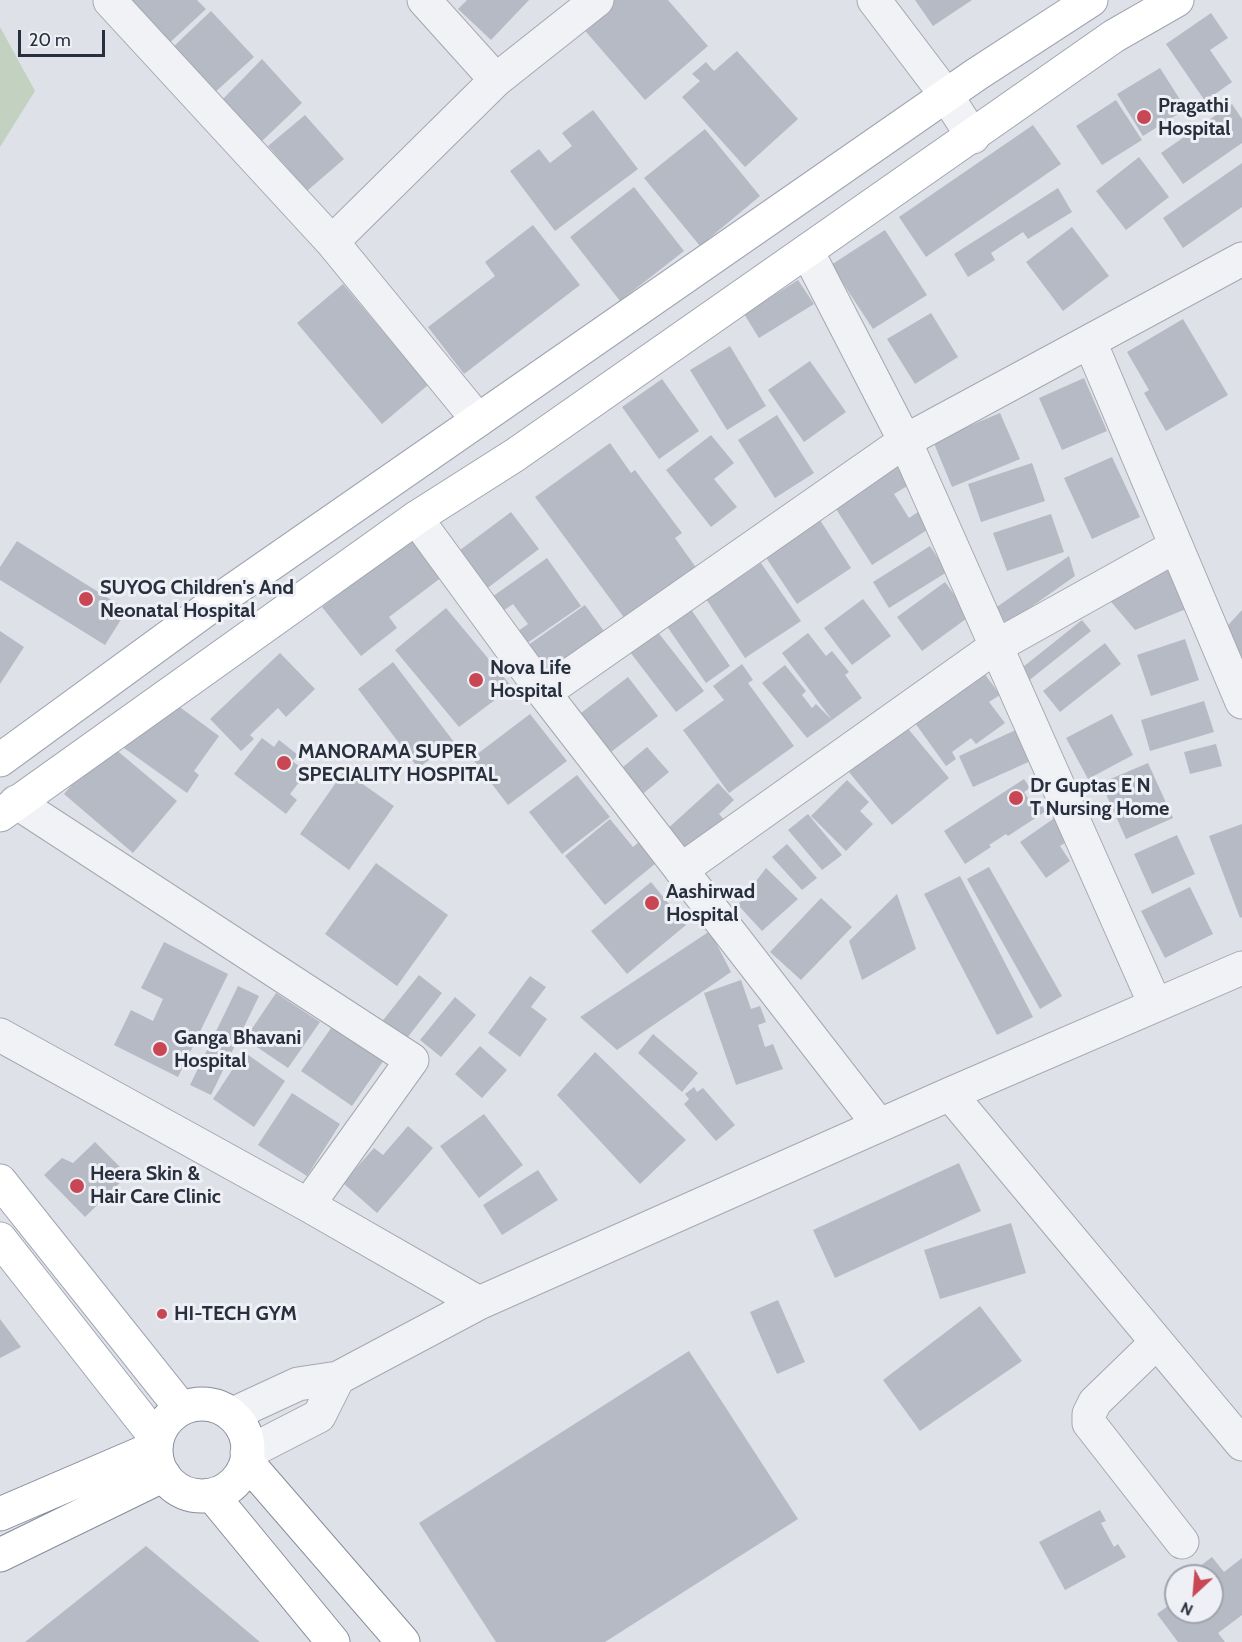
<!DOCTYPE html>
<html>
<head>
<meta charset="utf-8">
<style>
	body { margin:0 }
	#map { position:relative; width:1242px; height:1642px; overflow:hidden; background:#dee1e7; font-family:Cabin,sans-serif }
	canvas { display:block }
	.north { position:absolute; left:1164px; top:1564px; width:60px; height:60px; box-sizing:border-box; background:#eef0f5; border:2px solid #9fa3ac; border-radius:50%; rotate:206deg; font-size:16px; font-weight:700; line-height:24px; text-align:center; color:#282f3e }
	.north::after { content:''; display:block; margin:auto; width:21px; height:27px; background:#c94755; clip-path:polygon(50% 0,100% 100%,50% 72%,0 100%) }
	.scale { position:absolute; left:18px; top:30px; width:87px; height:27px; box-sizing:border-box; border:3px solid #282f3e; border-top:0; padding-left:8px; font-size:18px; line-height:21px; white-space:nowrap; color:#282f3e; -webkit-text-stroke:4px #eef0f5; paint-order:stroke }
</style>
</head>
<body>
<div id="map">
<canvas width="1242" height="1642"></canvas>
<div class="north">N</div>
<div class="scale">20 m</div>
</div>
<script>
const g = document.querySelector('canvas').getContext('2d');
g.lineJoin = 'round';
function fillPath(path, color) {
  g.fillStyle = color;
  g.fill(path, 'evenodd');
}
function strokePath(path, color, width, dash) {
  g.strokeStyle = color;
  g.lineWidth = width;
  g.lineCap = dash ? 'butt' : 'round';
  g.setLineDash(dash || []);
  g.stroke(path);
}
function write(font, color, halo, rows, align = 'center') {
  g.font = font + ' Cabin,sans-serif';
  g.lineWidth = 6;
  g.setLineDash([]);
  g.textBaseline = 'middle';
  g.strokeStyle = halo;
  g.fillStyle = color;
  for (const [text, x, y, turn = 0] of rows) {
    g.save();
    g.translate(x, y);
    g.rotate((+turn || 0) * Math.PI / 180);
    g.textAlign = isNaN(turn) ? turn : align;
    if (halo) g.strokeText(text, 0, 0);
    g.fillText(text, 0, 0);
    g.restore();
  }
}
const green = new Path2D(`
	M0 27 35 91 0 147Z`);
const building = new Path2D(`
	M125 0H197L206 9 164 48Z
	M467 0H529L491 40 458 9Z
	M612 0H668L708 46 645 100 581 26Z
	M915 0H972L933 26Z
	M211 11 254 57 213 94 171 49Z
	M1211 13 1228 38 1210 50 1232 82 1205 101 1166 44Z
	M737 51 798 119 745 167 682 97 700 81 692 74 706 62 714 71Z
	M262 59 302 103 262 141 222 100Z
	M1160 68 1186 109 1143 136 1117 94Z
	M1116 100 1142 140 1102 165 1076 126Z
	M1232 104 1242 119V143L1183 184 1161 153Z
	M593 110 638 169 555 231 510 171 539 149 550 163 572 146 562 133Z
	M305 115 344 159 307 191 268 146Z
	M1033 125 1061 164 926 257 899 217Z
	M705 129 760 196 700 246 644 178Z
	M1139 157 1169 197 1126 230 1096 191Z
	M1242 163V207L1183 248 1163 218Z
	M634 187 684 251 620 301 570 237Z
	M1058 188 1072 212 1028 239 1023 232 991 253 995 260 968 277 954 254Z
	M533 225 580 285 464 374 428 327 495 276 485 262Z
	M1072 227 1109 276 1063 311 1026 262Z
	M885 230 927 295 873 329 831 265Z
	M798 280 814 304 759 338 744 314Z
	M343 284 428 385 382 424 297 323Z
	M931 313 958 357 915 384 887 339Z
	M1183 319 1228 395 1166 431 1144 393 1149 390 1127 352Z
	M730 346 766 406 727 430 690 370Z
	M810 361 846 412 804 442 768 390Z
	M1084 378 1107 431 1062 450 1039 398Z
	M662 379 699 431 659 459 622 407Z
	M1000 413 1020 459 952 487 933 441Z
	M777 415 814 473 775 498 738 440Z
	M711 435 734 463 714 479 737 507 711 527 666 470Z
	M610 443 631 473 635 470 682 533 675 538 702 576 631 627 535 497Z
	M1112 457 1140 517 1092 539 1064 478Z
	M891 458 909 485 894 494 909 518 924 508 935 525 872 565 829 498Z
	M1032 463 1045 501 981 522 968 484Z
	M511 512 539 549 481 593 452 556Z
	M1051 514 1064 552 1007 571 993 533Z
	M818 517 851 568 797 604 763 553Z
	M412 539 442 577 389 617 397 628 361 656 322 607Z
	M17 541 127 610 105 645 0 580V567Z
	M930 546 947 572 889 608 873 582Z
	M1069 556 1075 576 1007 624 994 609Z
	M547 558 581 606 523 646 514 634 528 624 513 604 500 613 489 599Z
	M761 563 801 621 745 658 706 599 731 571 737 579Z
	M1168 563 1186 609 1135 630 1107 597Z
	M945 582 970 616 922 651 897 617Z
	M863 599 891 636 852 665 824 628Z
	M585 605 609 638 558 666 556 663 542 674 524 648Z
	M688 605 730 666 706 683 664 622Z
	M446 608 512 687 459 727 395 650Z
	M1242 610V657L1219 635Z
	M1082 620 1091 631 1027 682 1018 671Z
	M0 631 24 647 0 684Z
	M657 631 704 691 676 712 630 652Z
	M808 633 826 656 832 651 849 672 845 675 862 698 832 720 782 653Z
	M1185 639 1199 680 1151 696 1137 655Z
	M1105 643 1121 664 1060 712 1043 691Z
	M280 653 315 689 286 717 278 708 250 735 254 739 241 751 210 719Z
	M393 662 454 742 418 768 358 689Z
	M742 664 753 680 748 683 794 746 729 793 683 730 724 700 713 686Z
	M785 665 806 691 802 695 812 708 816 704 832 720 807 738 762 683Z
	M979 666 1000 695 989 702 1005 723 976 744 971 738 952 752 956 759 946 766 910 716Z
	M628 677 658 716 611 752 581 713Z
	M1204 701 1214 732 1150 751 1141 720Z
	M177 705 219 736 194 771 199 775 187 793 124 748 134 734Z
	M530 714 567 761 508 805 472 758Z
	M1112 714 1133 755 1088 779 1066 738Z
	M905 725 949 778 892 825 849 772Z
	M1020 728 1035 759 973 787 959 756Z
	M262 738 274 747 279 740 298 755 292 761 307 772 290 794 297 800 286 814 234 774Z
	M108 743 177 801 133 853 64 794Z
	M1216 744 1222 766 1190 774 1184 752Z
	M647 747 669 772 639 797 617 772Z
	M1148 763 1173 818 1126 839 1101 783Z
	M344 771 394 806 349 870 300 834Z
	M577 775 610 817 562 854 529 812Z
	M1024 779 1030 788 1024 792 1033 806 1039 802 1046 811 1008 836 1006 834 989 845 991 847 965 864 944 831Z
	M847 780 869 802 860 811 873 824 846 851 811 816Z
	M718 783 734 800 719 814 726 822 688 856 665 831Z
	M808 814 842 855 822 870 788 830Z
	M1056 817 1071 839 1060 846 1070 861 1046 878 1020 842Z
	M610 819 633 847 639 842 656 863 605 905 565 856Z
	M1242 824V917L1240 918 1209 836Z
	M1177 835 1195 874 1152 894 1134 854Z
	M787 844 817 878 802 890 772 857Z
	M376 863 448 915 397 986 325 934Z
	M989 867 1062 996 1040 1009 967 879Z
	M766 868 798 899 762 931 738 905Z
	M960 876 1033 1017 997 1035 924 894Z
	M651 882 686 925 627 974 591 931Z
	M1190 887 1213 934 1165 958 1141 911Z
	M897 894 916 949 862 980 849 941Z
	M821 898 852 927 801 980 770 952Z
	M710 931 731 972 617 1050 580 1017Z
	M164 942 228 974 178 1077 114 1045 131 1010 153 1021 163 999 141 988Z
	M419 975 442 993 404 1042 380 1024Z
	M530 976 546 987 531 1007 547 1019 520 1057 488 1033Z
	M741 980 751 1009 760 1006 766 1022 758 1025 765 1047 773 1044 783 1069 736 1085 704 993Z
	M238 986 259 996 211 1095 190 1085Z
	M276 993 320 1022 288 1068 245 1039Z
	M455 997 476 1015 441 1057 420 1040Z
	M336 1021 386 1057 352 1106 301 1071Z
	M653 1034 698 1073 682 1092 638 1053Z
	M480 1046 507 1070 482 1098 455 1074Z
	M244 1052 285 1081 254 1127 213 1099Z
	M595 1052 686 1140 640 1184 557 1095Z
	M694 1087 697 1092 703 1088 735 1125 716 1141 684 1104 689 1099 685 1094Z
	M292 1093 340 1124 307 1176 258 1145Z
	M484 1114 523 1165 479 1198 440 1146Z
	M408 1126 433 1148 377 1213 343 1183 374 1148 383 1155Z
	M95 1142 128 1175 85 1217 44 1175 62 1158 73 1163Z
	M959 1163 981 1211 835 1278 813 1230Z
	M538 1170 558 1200 502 1235 483 1205Z
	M1011 1223 1026 1273 940 1299 924 1250Z
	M778 1300 805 1362 777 1374 750 1312Z
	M980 1306 1022 1361 920 1431 883 1380Z
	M0 1319 21 1347 0 1358Z
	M689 1351 798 1519 605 1642H496L419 1523Z
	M1100 1510 1106 1521 1101 1523 1114 1547 1118 1544 1126 1557 1065 1590 1039 1542Z
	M146 1546 260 1642H25Z
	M1212 1557 1224 1572 1242 1558V1615L1218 1633 1225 1642H1178L1157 1614 1176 1600V1612H1212V1576H1187Z`);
const minor = new Path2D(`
	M424 0 496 80
	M874 0 946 95 973 137
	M110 1 332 242 478 420
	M332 242 496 80 597 0
	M807 251 905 441 1155 1004
	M1090 342 1242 702
	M416 518 544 693 879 1125
	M544 693 905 441 1242 259
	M16 802 412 1060 308 1205
	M681 870 995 647 1176 546
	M0 1035 308 1205 479 1303
	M950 1094 1242 1444
	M1157 1342 1095 1402 1089 1414V1423L1182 1542
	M233 1414 298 1384 338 1378 479 1303 950 1094 1242 968
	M247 1453 319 1416 338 1378`);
const major = new Path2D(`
	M0 760 226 595 977 74 1091 0
	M0 815 416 518 515 455 1114 36 1177 0
	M0 1181 181 1408
	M0 1239 157 1439`);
const highway = new Path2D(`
	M156 1450a46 46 0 1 1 92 0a46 46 0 1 1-92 0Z
	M247 1462 403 1642
	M212 1495 333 1642
	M0 1514 156 1447
	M0 1555 164 1475`);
const markers = [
	[1144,117,8,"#c94755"],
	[86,599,8,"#c94755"],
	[476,680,8,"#c94755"],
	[284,763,8,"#c94755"],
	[1016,798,8,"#c94755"],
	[652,903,8,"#c94755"],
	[160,1049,8,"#c94755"],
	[77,1186,8,"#c94755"],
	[162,1314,6,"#c94755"]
];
const poiNames = [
	["Pragathi",1158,106],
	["Hospital",1158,129],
	["SUYOG Children's And",100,588],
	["Neonatal Hospital",100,611],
	["Nova Life",490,668],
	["Hospital",490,691],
	["MANORAMA SUPER",298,752],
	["SPECIALITY HOSPITAL",298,775],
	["Dr Guptas E N",1030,786],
	["T Nursing Home",1030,809],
	["Aashirwad",666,892],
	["Hospital",666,915],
	["Ganga Bhavani",174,1038],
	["Hospital",174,1061],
	["Heera Skin &",90,1174],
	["Hair Care Clinic",90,1197],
	["HI-TECH GYM",174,1314]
];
fillPath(green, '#c3d1c0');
fillPath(building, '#b6bac4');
strokePath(minor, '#a4a8b1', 35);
strokePath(major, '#9ea5b2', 35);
strokePath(highway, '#868e9d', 35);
strokePath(minor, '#f1f2f6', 33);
strokePath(major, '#fff', 33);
strokePath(highway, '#fff', 33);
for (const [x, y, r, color] of markers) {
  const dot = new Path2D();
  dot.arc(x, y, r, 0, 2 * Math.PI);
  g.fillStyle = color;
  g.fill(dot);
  strokePath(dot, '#eef0f5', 2);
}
write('bold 20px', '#282f3e', '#eef0f5', poiNames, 'left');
</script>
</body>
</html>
